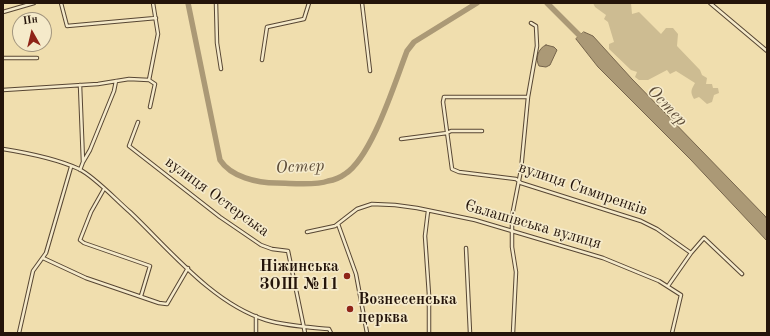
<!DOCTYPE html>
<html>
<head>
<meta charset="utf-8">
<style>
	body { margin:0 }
	#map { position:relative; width:770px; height:336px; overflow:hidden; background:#f0deae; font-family:"Old Standard TT",serif }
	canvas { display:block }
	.frame { position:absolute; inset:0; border:4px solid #24140a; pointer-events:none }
	.north { position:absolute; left:12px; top:12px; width:40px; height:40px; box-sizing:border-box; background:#f5eaca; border:1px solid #a1947d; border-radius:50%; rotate:352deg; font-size:11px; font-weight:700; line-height:16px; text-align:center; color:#24140a }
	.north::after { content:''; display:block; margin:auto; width:14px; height:18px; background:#8f2418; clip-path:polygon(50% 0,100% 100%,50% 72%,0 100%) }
</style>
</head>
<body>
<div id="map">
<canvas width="770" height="336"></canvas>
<div class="frame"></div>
<div class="north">Пн</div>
</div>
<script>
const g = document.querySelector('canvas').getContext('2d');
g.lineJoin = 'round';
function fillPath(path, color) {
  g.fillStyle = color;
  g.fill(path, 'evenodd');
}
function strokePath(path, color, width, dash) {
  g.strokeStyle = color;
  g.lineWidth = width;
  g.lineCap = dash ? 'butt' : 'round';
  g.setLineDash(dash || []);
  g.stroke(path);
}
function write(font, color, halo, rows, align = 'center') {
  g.font = font + ' "Old Standard TT",serif';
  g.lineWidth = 3.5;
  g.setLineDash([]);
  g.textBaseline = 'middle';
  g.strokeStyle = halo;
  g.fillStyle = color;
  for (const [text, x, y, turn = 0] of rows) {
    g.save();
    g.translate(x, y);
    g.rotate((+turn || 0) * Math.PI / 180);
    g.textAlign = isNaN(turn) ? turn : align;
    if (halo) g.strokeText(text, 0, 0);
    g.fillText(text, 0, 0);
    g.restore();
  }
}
const green = new Path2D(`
	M593 3H631L632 14 639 12 661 34 666 28H673L678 34 677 46 700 70 702 75 707 78 706 84H712L713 88H718L719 93 714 95 712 102 707 104 699 97 694 99C690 92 691 90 695 83L676 71 670 74 667 70 648 80H639L635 77 637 72 631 70 609 49V44L614 42 608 22 604 19 606 15 595 7Z`);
const water = new Path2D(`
	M584 32 593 36 632 79 765 216 767 219V241L691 160 598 67 576 39Z
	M546 45 554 47 557 50 550 65 546 67 539 66C535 59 538 48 546 45Z`);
const river = new Path2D(`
	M188 3 220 160C231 177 257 183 277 183 291 183 315 186 328 181 334 180 341 177 345 174 372 157 395 82 407 51L414 42 477 3
	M547 3 585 41`);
const street = new Path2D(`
	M61 3 67 26 156 18
	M216 3 217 43 221 69
	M362 3 370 71
	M710 3 767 51
	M3 12 34 3
	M3 58H37
	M262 60 267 27 304 19 309 3
	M149 80 158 34 153 3
	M149 80 155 84 150 107
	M3 90 98 84 129 79 149 80
	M528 97H444L443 102 452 169 459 172 516 179 521 183 641 221 657 229 691 253
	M138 122 129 146 220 217 261 245 272 249 288 251 305 333
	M401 139 447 133 451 131H482
	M3 149C28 153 55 158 79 169 95 177 116 200 130 212 169 249 213 304 266 320 286 326 307 327 329 329L331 333
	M83 162 90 150 114 91 116 81
	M80 170 83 162 80 85
	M104 189 91 212 80 240 84 243 150 266 141 296
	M428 211 425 236 429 295V333
	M338 224 356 274 367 333
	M307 232 335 226 357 209 372 204 395 205 417 208 475 220 603 258 659 281 681 295 672 333
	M466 248 470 333
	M43 258 86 278 159 303 167 304 188 268
	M668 286 691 253 704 238 742 274
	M256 316V333
	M19 333 33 271 46 253 71 167
	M513 333 516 272 512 247V216L521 170 528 97 537 46 536 26 531 23`);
const markers = [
	[347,276,4,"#8f2418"],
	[350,309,4,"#8f2418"]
];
const streetNames = [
	["вулиця Симиренків",583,189,19],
	["вулиця Остерська",217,197,36],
	["Євлашівська вулиця",533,225,16]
];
const poiNames = [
	["Ніжинська",339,267],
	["ЗОШ №11",339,285],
	["Вознесенська",358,300,"left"],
	["церква",358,318,"left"]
];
const waterNames = [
	["Остер",667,106,46],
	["Остер",300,167,-3]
];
fillPath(green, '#cdbc92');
fillPath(water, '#ab9976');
strokePath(water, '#75644b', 1);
strokePath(river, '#ab9976', 5.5);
strokePath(street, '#574633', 4.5);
strokePath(street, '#f5eaca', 2.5);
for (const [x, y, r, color] of markers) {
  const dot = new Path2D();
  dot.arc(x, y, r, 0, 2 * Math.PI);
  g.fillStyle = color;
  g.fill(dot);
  strokePath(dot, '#f5eaca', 1.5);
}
write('16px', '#24140a', '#f5eaca', streetNames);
write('bold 16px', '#24140a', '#f5eaca', poiNames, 'right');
write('italic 17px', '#5a4935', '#f5eaca', waterNames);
</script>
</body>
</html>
